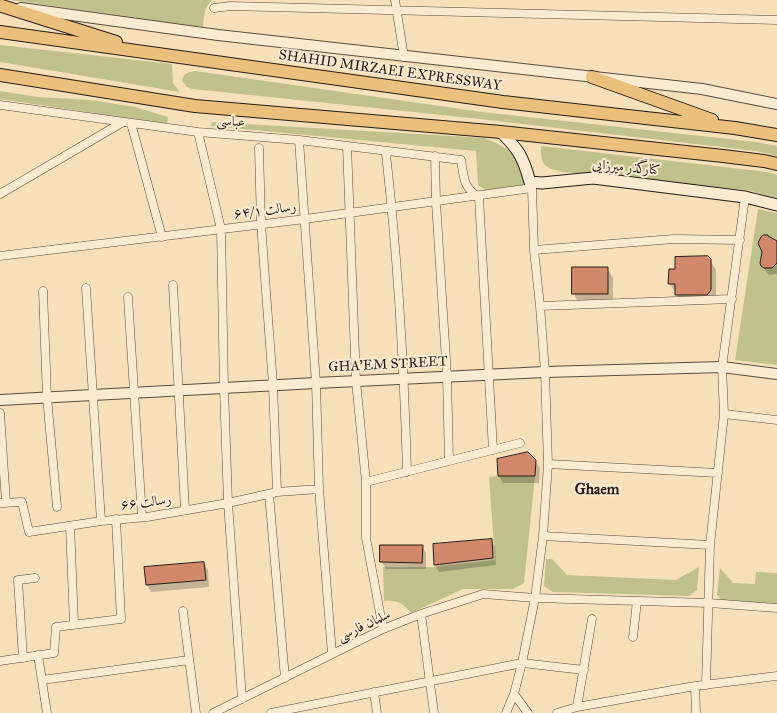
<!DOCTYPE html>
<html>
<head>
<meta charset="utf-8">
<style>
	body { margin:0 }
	canvas { display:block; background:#f5e0b9 }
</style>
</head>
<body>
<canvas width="777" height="713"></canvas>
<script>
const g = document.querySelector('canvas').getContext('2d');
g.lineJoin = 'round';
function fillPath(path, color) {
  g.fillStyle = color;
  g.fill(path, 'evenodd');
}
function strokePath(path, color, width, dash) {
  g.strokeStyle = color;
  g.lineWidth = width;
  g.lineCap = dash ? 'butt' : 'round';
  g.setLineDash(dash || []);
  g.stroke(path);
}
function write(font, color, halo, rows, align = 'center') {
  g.font = font + ' "IM FELL Great Primer",Amiri,serif';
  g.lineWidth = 4;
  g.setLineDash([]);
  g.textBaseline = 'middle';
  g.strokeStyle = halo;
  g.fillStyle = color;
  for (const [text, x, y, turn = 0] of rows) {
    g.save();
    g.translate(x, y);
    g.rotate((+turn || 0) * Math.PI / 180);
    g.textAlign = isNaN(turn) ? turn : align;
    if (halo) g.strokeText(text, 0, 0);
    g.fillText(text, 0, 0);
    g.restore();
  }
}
const green = new Path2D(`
	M11 0H213C204 5 204 17 203 27Z
	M0 45 172 64 173 83 180 92 0 62Z
	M195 71 482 112 756 142 777 146V156L756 151 480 119 193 89 187 87 182 81C183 74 187 72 195 71Z
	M0 91 38 97 91 100 135 107 168 117 167 124 0 99Z
	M212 122 485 138C509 149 525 156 524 185L485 190 478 185 476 151 211 126Z
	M541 146 767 172 777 175V198L747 190 563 172C545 168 540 165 541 146Z
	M758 209 777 213V365L735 360Z
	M498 476H535L524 583 513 589H463L411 613C403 603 397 600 384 601L383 567H432L495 560 489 477Z
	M546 559H552L567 575 676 580 699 567 697 590 689 596 553 592 544 586Z
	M720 568 733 583 755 584 756 572 777 573V604L722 601 717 595Z`);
const shadow = new Path2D(`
	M777 242V274L769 275 762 266Z
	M710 260 716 270V300L712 304H682L670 284 676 270Z
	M607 268 613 278V303L579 304 574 294 573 269Z
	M535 461 540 468 539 483H503L499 476Z
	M491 540 495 547 496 565 439 572 435 565Z
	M422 546 426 553V569H386L382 562Z
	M204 563 208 570 209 587 151 592 147 585Z`);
const building = new Path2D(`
	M764 235H768V236L777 241V263L772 268H764L761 266 760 263 762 252 758 243 761 237Z
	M708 256 711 259V290L707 295H675V284H668L669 269H675V257Z
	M572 267H608V294H572Z
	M528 452 536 460 535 476H498L497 459Z
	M492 539 493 558 434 565 433 544Z
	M380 545H423L422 563 380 562Z
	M204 562 206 580 146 585 144 567Z`);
const minor = new Path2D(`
	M395 0 404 57
	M214 8 230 6 777 20
	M0 105 198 132 299 140 461 160C464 177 463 188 479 197L493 450
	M131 123 162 237
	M198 132 221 229 224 388 228 503 242 699
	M299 140 316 383 319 489 332 654
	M347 146 356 381 366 482V538L383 629
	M259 148 261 224 273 385 277 492
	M386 154C398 260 404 366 407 472
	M435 156 436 202 447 376 449 461
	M0 194 123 122
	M534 250 674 239 740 240
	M0 256 305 219 532 188
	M173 285 185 510
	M86 288 101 521
	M43 291 47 397 57 507
	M128 297 142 517
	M540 306 732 299
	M0 413 6 503
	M724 414 777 420
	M548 464 718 473
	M366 482 520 443
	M269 494 285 678
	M0 503 22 502 29 532 101 521 147 517 228 503 277 492 319 489
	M70 526 74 624
	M543 536 710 545
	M183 611 196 713
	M421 614 434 713
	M633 637 637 601
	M38 655 47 713
	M23 658 18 580 35 578
	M0 661 54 653 56 627 121 619 116 519
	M42 680 189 660
	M706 685 710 545 724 414 722 367 745 197
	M695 686 696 713
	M374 692 377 713
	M577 707 592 619
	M213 713 383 629 421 614 483 594 535 598 709 603 777 608
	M271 713 522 663 584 670
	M506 713 514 694
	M528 713 514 694 522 663 535 598 543 536 548 464 545 372 540 306 534 250 532 188 530 182
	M557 713 577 707 695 686 777 676`);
const tertiary = new Path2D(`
	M21 8 218 35 702 89 777 104
	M0 400 316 383 545 372 722 367 777 374`);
const secondary = new Path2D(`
	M501 132C519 150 523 157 530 182L542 183 593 178 745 197 777 205`);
const trunk = new Path2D(`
	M2 6 116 42
	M0 32 503 102 735 128 777 135
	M0 75 195 106 501 132 723 156 764 161 777 164
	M592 77 712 120`);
const streetNames = [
	["SHAHID MIRZAEI EXPRESSWAY",390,71,8],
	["عباسی",231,122,4],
	["کنارگذر میرزایی",626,168,5],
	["رسالت ۶۴/۱",265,211,-7],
	["GHA'EM STREET",388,365,-3],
	["رسالت ۶۶",146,503,-7],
	["سلمان فارسی",364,626,-25]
];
const neighbourhoodNames = [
	["Ghaem",597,490]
];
fillPath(green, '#c0c18c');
fillPath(shadow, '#0003');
fillPath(building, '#d2896b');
strokePath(building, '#261b14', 1);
strokePath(minor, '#5a4c3d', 9);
strokePath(tertiary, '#5a4c3d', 12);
strokePath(secondary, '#261b14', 13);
strokePath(trunk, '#261b14', 14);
strokePath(minor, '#f8ebd2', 8);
strokePath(tertiary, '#f8ebd2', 10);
strokePath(secondary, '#f8ebd2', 11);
strokePath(trunk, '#eac07c', 12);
write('14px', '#261b14', '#f8ebd2', streetNames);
write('bold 15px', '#261b14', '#f8ebd2', neighbourhoodNames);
</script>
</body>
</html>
